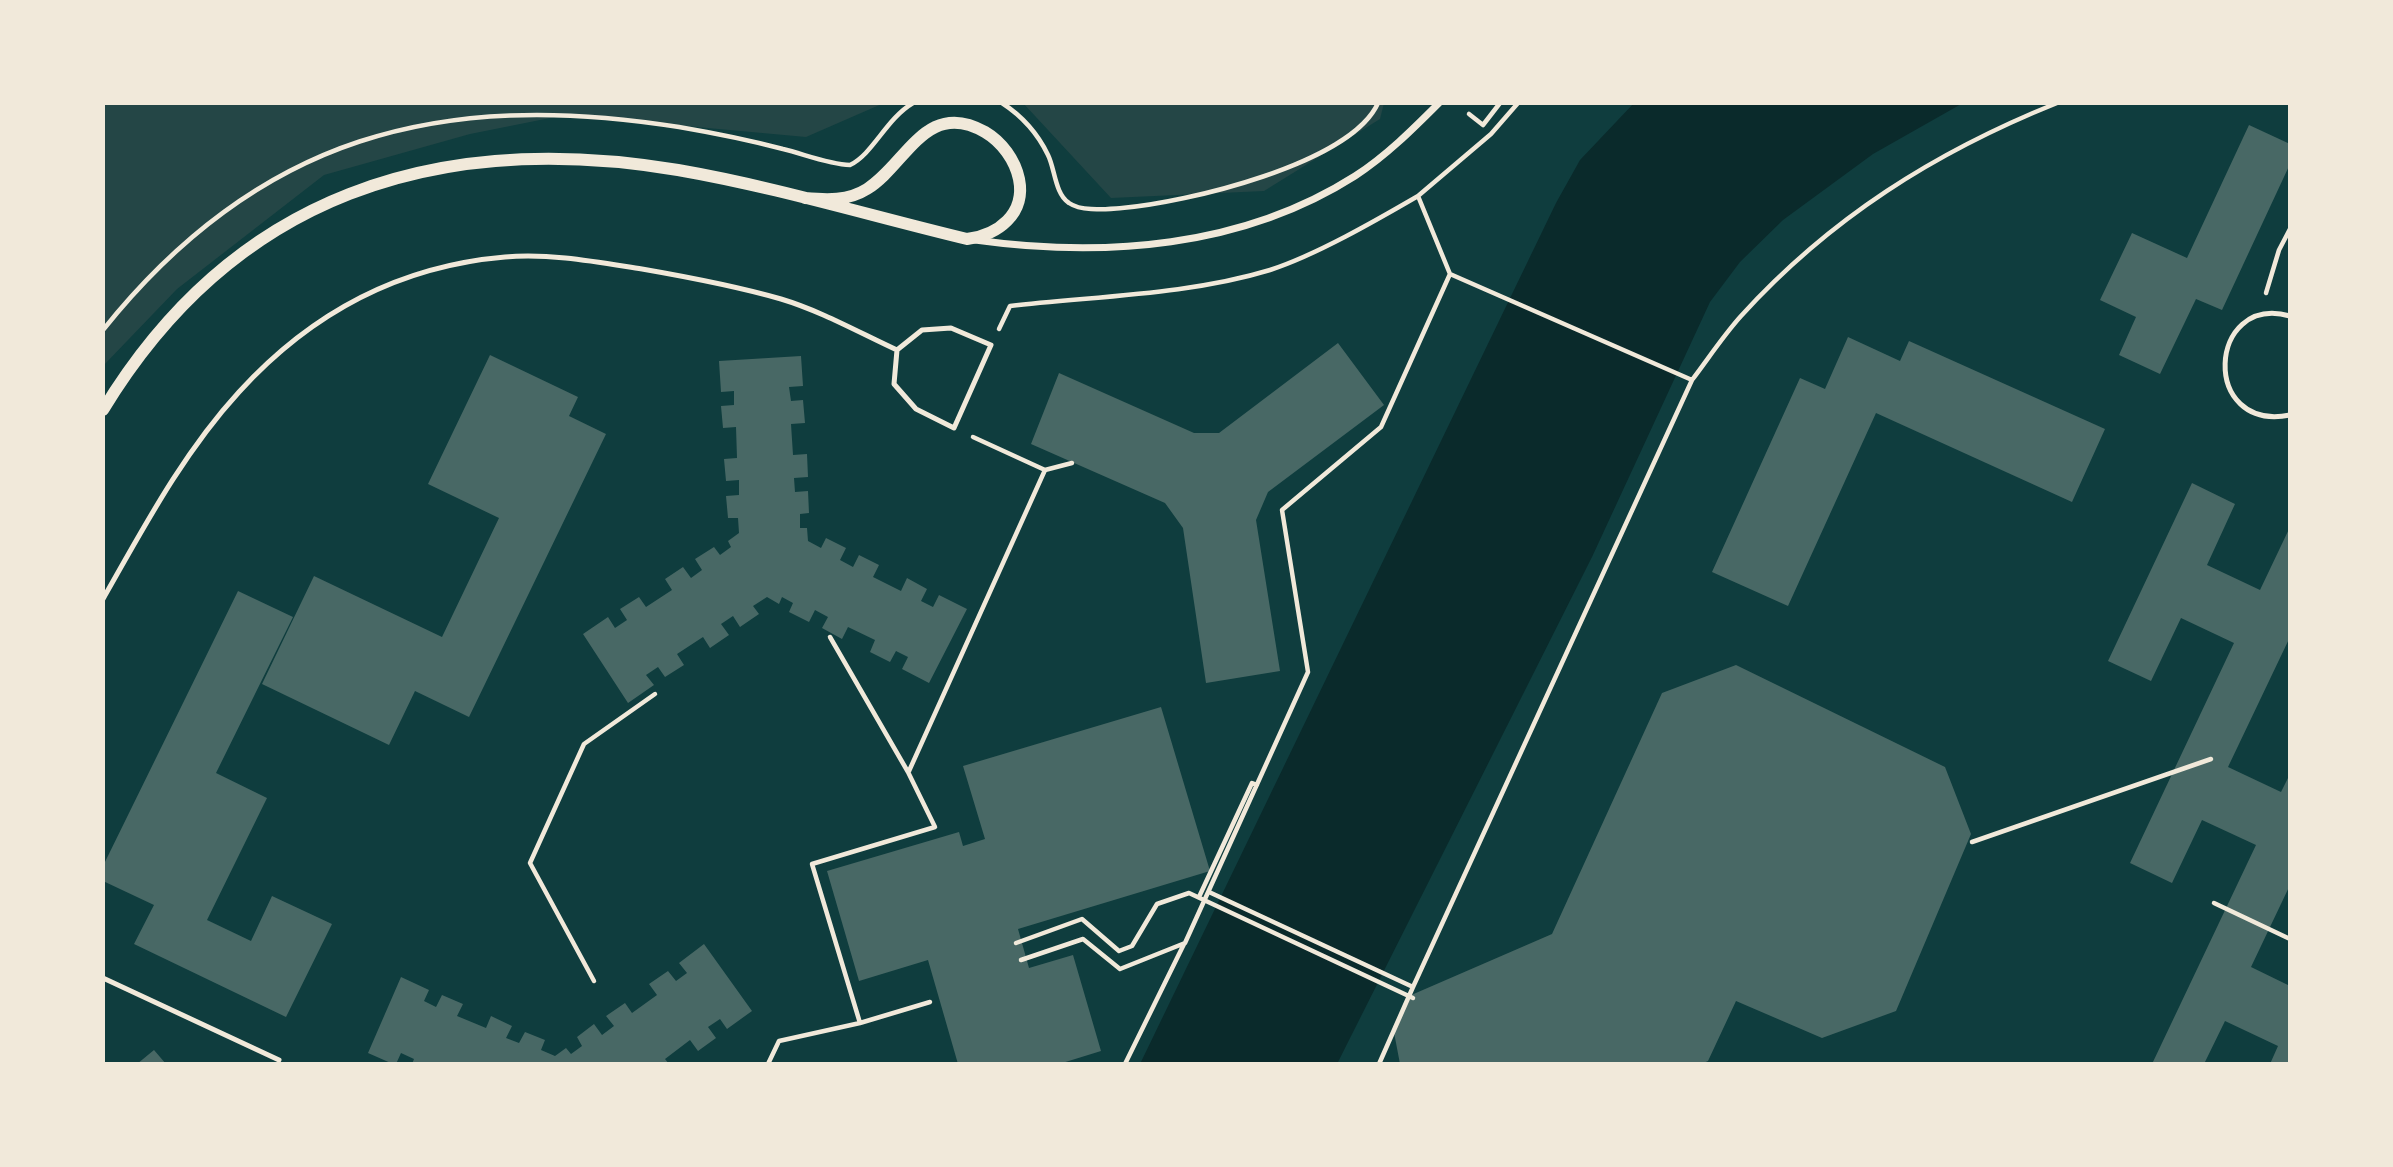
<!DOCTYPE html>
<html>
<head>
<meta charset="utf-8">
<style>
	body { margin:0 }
	#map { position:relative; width:2393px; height:1167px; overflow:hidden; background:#0f3d3e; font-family:"Space Grotesk",sans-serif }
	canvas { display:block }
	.frame { position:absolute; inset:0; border:105px solid #f1e9da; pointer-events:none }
</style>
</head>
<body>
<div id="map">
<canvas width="2393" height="1167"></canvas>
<div class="frame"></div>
</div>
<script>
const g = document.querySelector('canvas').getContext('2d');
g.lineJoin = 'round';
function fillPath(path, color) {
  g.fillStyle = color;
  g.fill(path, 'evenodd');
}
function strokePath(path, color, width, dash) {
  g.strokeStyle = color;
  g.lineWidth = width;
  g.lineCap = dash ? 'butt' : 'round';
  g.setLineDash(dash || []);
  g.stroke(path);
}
const green = new Path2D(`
	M103 103H884L806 137 565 115 470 134 324 175 177 289 103 366Z
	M1023 103H1384L1380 119 1264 191 1111 198Z`);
const water = new Path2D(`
	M1634 103H1963L1873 154 1783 220 1740 262 1710 302 1592 557 1337 1064H1140L1556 203 1580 160Z`);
const building = new Path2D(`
	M2249 125 2290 144V164L2222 310 2196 299 2160 374 2119 355 2136 317 2100 300 2132 233 2187 258Z
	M1848 337 1900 361 1909 341 2105 429 2072 502 1876 413 1788 606 1712 572 1800 378 1825 389Z
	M1338 343 1384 405 1268 492 1256 520 1280 671 1206 683 1183 528 1165 503 1031 444 1059 373 1194 433H1219Z
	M490 355 578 397 569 416 606 434 469 717 415 691 389 745 262 684 314 576 442 637 499 518 428 484Z
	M801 356 803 386 789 387 791 401 803 400 805 423 791 424 793 455 807 454 808 477 794 478 795 492 808 491 809 513 800 514V528H807L808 541 821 548 826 538 846 548 840 560 853 567 859 555 879 565 873 577 901 591 907 578 927 589 921 601 933 607 939 595 967 609 929 683 902 669 908 657 896 651 890 662 870 652 875 640 848 627 842 639 822 628 828 617 815 610 809 622 789 612 793 603 782 597 779 604 767 597 753 606 759 614 740 627 733 616 721 624 729 635 710 648 703 637 677 654 684 665 665 677 658 667 646 675 654 685 628 703 583 634 608 617 615 628 627 620 620 609 639 597 646 607 672 590 665 579 683 567 691 578 702 570 695 559 714 547 720 555 731 547 728 541 739 533 738 518H728L726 496 739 495V480L726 481 724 459 737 458 736 427 723 428 721 406 734 405V391L721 392 719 361Z
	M2192 483 2235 504 2207 565 2260 590 2290 527V637L2228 767 2281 792 2290 774V885L2251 967 2290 986V1064H2270L2278 1046 2225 1021 2204 1064H2152L2256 845 2202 820 2172 883 2130 863 2234 643 2181 618 2151 681 2108 661Z
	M238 591 293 617 216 773 267 798 207 920 251 941 272 896 332 924 286 1017 134 944 154 905 103 881V866Z
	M1736 665 1945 767 1971 834 1896 1011 1822 1038 1736 1001 1708 1061 1701 1064H1400L1393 1027 1409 996 1552 934 1662 693Z
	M1161 707 1210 871 1018 929 1029 968 1073 955 1101 1051 1059 1064H958L928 960 859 981 827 871 959 832 963 846 985 839 963 766Z
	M704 944 752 1011 727 1029 720 1019 708 1027 716 1038 698 1051 690 1040 665 1059 669 1064H412L414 1059 401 1053 396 1064H393L368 1053 401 977 429 990 424 1001 436 1007 442 995 463 1004 457 1016 486 1028 491 1016 512 1026 506 1038 519 1043 525 1032 545 1040 541 1050 555 1056 566 1048 571 1054 582 1046 577 1037 594 1024 602 1035 614 1026 606 1016 625 1003 632 1013 657 995 649 984 668 971 676 981 687 973 679 963Z
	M154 1050 166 1064H137Z`);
const path = new Path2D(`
	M1002 103C1022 116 1038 134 1048 155 1055 169 1055 194 1069 203 1082 212 1106 209 1122 208 1184 203 1351 164 1378 103
	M1469 114 1483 125 1500 103
	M1450 274 1692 380
	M2266 293 2279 250 2290 229
	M999 329 1010 306C1095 296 1188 295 1270 270 1316 255 1375 221 1418 196
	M103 330C258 136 440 89 679 127 714 133 749 140 783 149 804 154 828 164 850 165 873 154 886 119 913 103
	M973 437 1045 470
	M830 637 908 772 935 827 812 864 860 1023
	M909 771 1045 470 1072 463
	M1972 842 2211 759
	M1209 892 1413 987 1692 380C1708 359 1723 336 1741 316 1830 218 1935 152 2057 103
	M1199 897 1252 783 1257 785
	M2214 903 2290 939
	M1016 943 1082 919 1119 951 1132 946 1157 904 1189 893 1413 998
	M1021 960 1083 939 1120 969 1185 943 1308 672 1282 510 1381 427 1450 274 1418 196 1491 134 1518 103
	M594 981 530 863 584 744 655 694
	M768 1064 779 1041 860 1023 930 1002
	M1125 1064 1184 944
	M1379 1064 1413 987`);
const service = new Path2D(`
	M2290 316C2207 293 2200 433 2290 415
	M951 328 991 345 954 428 916 409 894 384 897 350 922 330Z
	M103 599C144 527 183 453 239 392 310 314 399 266 505 257 550 253 597 262 642 269 688 277 736 286 781 299 821 311 860 333 897 350
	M103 978 279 1060`);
const minor = new Path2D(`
	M975 240C1104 258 1242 248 1355 176 1386 156 1413 129 1439 103`);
const tertiary = new Path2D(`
	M103 410C234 194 437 130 678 170 776 187 871 216 967 239 998 235 1026 214 1019 179 1015 160 1002 142 985 132 926 98 906 165 867 189 848 201 827 200 805 198`);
fillPath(green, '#244646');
fillPath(water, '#0a2a2b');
fillPath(building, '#486865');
strokePath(path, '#f1e9da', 4.5);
strokePath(service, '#f1e9da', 5);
strokePath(minor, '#f1e9da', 7);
strokePath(tertiary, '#f1e9da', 12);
</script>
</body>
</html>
